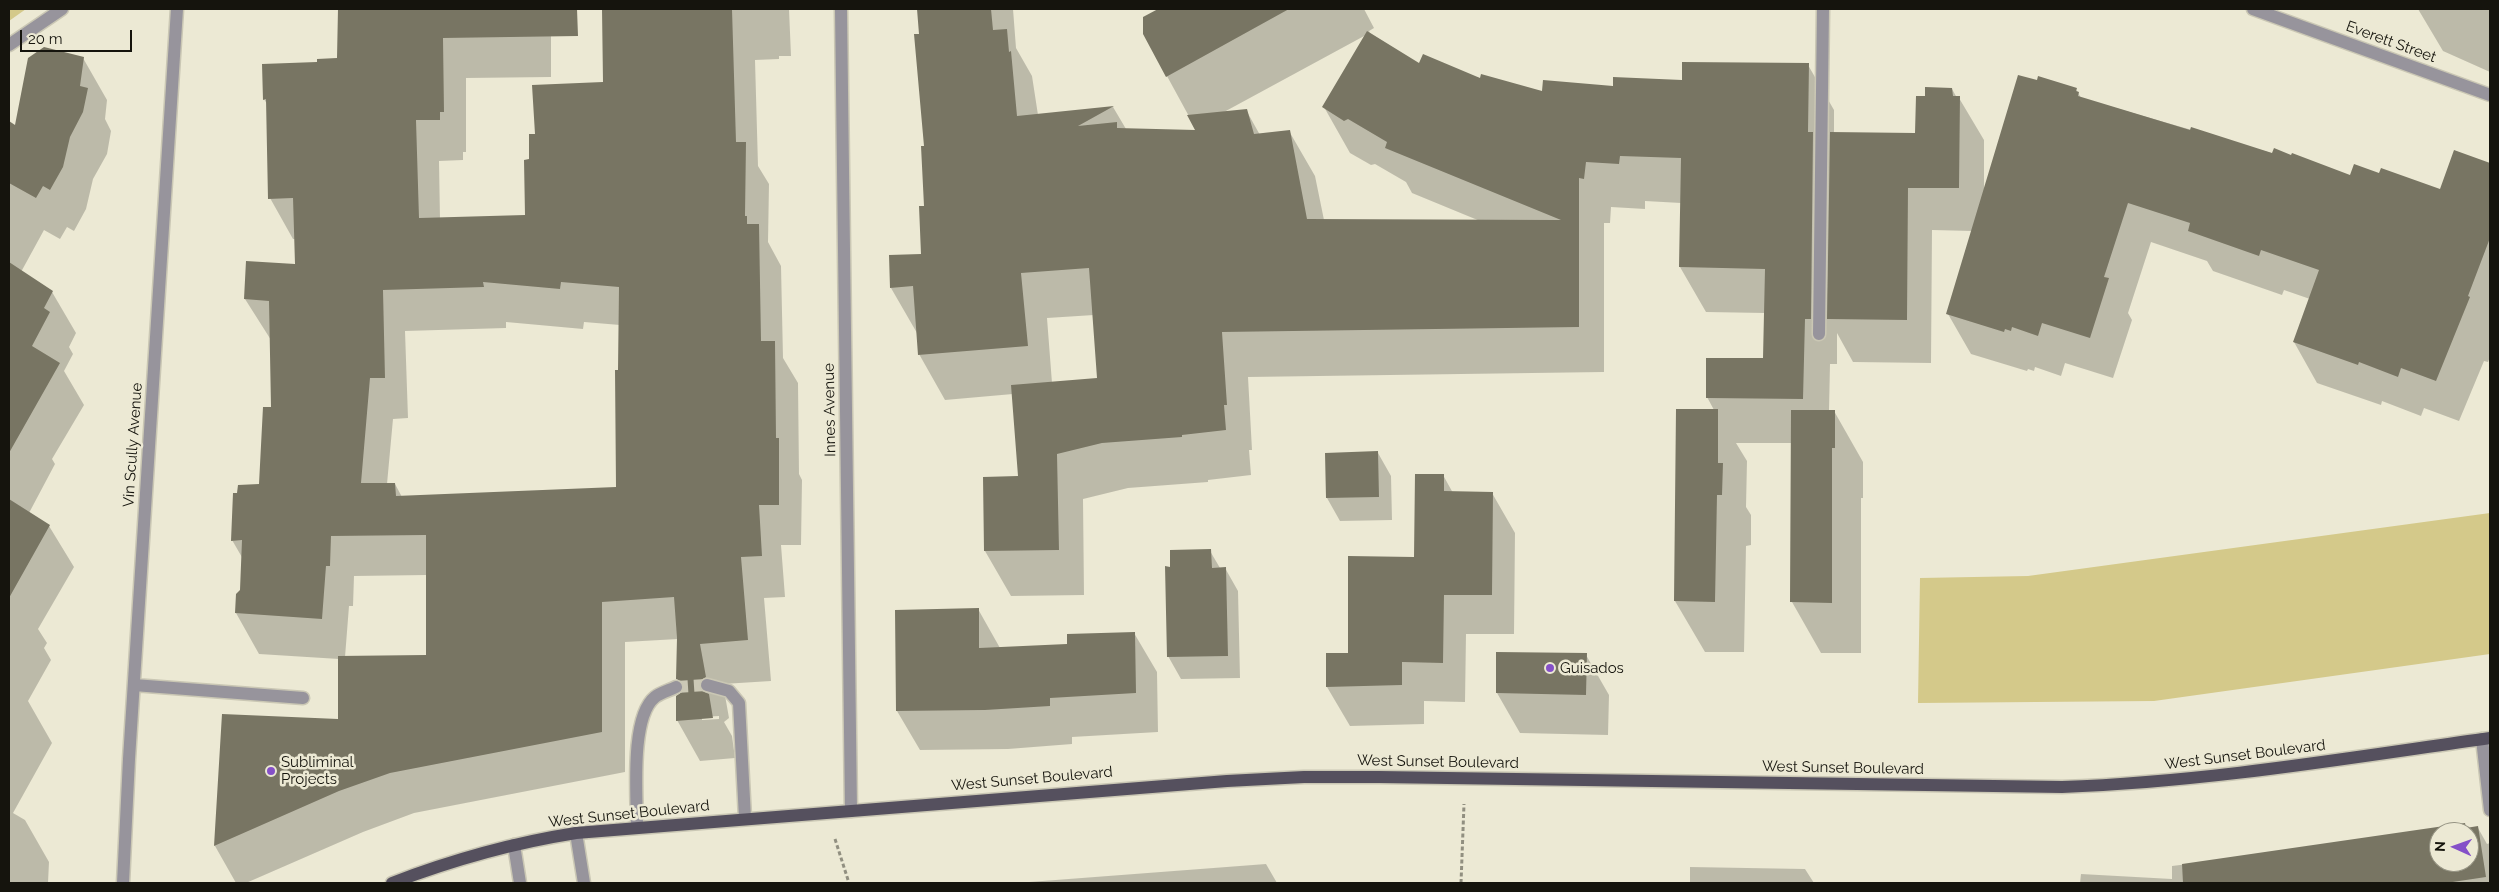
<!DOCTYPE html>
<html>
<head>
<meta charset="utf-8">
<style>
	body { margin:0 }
	#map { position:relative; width:2499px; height:892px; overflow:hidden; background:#ece9d4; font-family:Raleway,sans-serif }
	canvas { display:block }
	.frame { position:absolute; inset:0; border:10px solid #15140d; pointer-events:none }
	.north { position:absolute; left:2429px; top:822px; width:50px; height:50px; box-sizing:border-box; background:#ece9d4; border:1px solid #969484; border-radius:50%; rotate:272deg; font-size:14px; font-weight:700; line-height:20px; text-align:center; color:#15140d }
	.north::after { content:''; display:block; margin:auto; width:18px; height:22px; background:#8550c8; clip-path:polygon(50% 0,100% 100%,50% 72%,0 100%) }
	.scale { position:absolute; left:20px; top:30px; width:112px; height:22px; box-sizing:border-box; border:2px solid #15140d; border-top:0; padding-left:6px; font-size:15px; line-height:18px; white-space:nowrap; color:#15140d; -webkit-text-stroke:4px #ece9d4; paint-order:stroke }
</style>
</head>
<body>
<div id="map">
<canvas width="2499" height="892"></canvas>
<div class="frame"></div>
<div class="north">N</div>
<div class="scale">20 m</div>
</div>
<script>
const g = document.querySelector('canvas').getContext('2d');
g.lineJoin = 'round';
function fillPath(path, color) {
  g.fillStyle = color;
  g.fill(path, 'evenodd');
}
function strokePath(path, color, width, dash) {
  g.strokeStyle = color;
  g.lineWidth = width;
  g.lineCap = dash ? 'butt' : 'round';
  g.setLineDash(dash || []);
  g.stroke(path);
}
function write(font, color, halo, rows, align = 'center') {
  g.font = font + ' Raleway,sans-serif';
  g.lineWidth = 5;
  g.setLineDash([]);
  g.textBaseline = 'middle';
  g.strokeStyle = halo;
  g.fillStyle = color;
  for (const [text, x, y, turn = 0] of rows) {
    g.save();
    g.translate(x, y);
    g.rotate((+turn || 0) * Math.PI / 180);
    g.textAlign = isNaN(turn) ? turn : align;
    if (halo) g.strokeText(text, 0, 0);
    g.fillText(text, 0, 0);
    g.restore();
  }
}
const green = new Path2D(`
	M9 9H26L9 21Z
	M2490 513V654L2154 701 1918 703 1920 578 2028 576Z`);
const shadow = new Path2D(`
	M339 9H551V77L466 78V152H463V160L439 161 440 219 527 217 531 161 536 135 604 83V9H789L791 56H779V59L755 60 758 166 769 184 768 242 781 266 783 358 798 383 799 474 802 480 801 545H781L785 597 764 598 771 681 723 684 729 718 724 722 732 736 735 758 700 761 677 720 684 690 678 679V639L625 642V772L414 813 363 832 246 883H236L215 846 223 715 339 721V659L259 654 236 613 238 595 241 591 243 559 232 540 260 486 273 409 271 340 245 299 296 265 295 239H293L270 198 267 104 264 99 319 64 338 60ZM506 322 583 329 584 322 620 325 618 489 402 497 395 484H387L393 419 408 418 405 331 506 328ZM427 575V656L345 657 349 606H353L354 576ZM719 716V719L702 720V717Z
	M919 9H1013L1016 48 1032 76 1038 115 1113 107 1126 129 1197 131 1144 34V18L1161 9H1166L1170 15 1182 9H1364L1374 28 1369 31 1370 33 1420 65 1544 92 1683 81 1808 65 1834 110V133L1917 134 1926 97 1952 89 1957 98H1959L1984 140V192L2076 89 2081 98 2351 176 2379 175 2440 191 2455 151 2490 164V357L2488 362 2484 361 2459 421 2424 408 2421 416 2382 401 2381 405 2317 383 2294 342 2310 299 2284 290 2282 295 2213 271 2207 261 2151 242 2128 313 2132 320 2113 378 2065 363 2061 376 2035 367 2034 371 2028 369 2027 371 1971 354 1948 314 1973 231 1932 230 1931 363 1853 362 1837 333V364H1830L1829 411H1834L1863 462V498H1861V653H1821L1792 602V443H1736L1747 461 1746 507 1751 515V545L1746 546 1744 652H1705L1675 601 1678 410H1714L1707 397 1764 360 1765 313 1706 312 1680 267 1681 203 1645 201V209L1611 207 1610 223H1604V372L1248 377 1252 450H1249L1251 475 1208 480V482L1128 488 1083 499 1084 595 1011 596 985 551 1020 477 1013 394 945 400 919 354 917 333 891 288 922 255 926 207 925 147ZM1366 35 1324 107 1350 153 1371 165 1375 164 1406 182 1412 193 1480 221 1324 220 1315 176 1289 131 1260 135 1246 110 1224 112ZM1094 315 1099 379 1052 383 1047 318Z
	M2418 9H2490V72L2443 51Z
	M83 58 107 100 105 119 111 131 107 154 93 179 86 209 74 231 67 227 60 239 44 230 21 272 52 292 76 333 69 347 73 354 64 371 84 405 52 459 55 464 29 513 49 526 74 567 38 629 47 643 44 648 51 660 28 701 52 743 13 813 25 820 49 862 48 883H9V123L15 126Z
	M1378 453 1391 476 1392 520 1340 521 1327 498Z
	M1443 475 1453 493H1492L1515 533 1514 634H1466L1465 702 1424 701V724L1350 726 1327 687 1415 558Z
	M1210 551 1220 568H1225L1238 591 1240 678 1181 679 1168 656 1172 568Z
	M978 609 1000 648 1068 645 1134 633 1157 672 1158 732 1072 737V744L1008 749 920 750 897 711Z
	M1586 655 1609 695 1608 735 1520 733 1497 693Z
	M2464 825 2467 830 2478 828 2487 844 2490 843V883H2080L2081 874 2172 879V866L2261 855ZM2439 832H2469V862H2439Z
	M1266 864 1277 883H1016Z
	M1690 867 1805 869 1814 883H1690Z`);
const building = new Path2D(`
	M338 9H577L578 36 443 38 444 112H440V120H416L419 218 525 215 524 160 529 159V134H535L532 85 603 82 602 9H732L736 142H746L745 216H747V224H759L761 341H775L776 438H779V505H759L762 556 741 557 748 640 700 644 706 677 701 680 699 687 702 691 709 694 713 718 676 721V696L682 692 684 687 681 681 676 679 677 638 674 597 602 602V732L390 773 339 791 214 846 222 714 338 719V656L426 655V535L331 536 330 566H326L322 619 235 613 236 594 240 590 242 540 231 541 233 493H237L238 485 259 484 263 407H271L269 301 244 299 246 261 295 264 293 198 268 199 266 99 263 100 262 64 317 62V59L337 58ZM483 282 560 289 561 282 619 287 618 370H615L616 487 396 496 395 483H361L370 378H385L383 290 484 287Z
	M917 9H991L993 30 1007 29 1009 52 1011 51 1017 116 1114 106 1078 126 1117 122V128L1195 130 1187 115 1247 109 1254 134 1290 130 1307 219 1561 220 1385 148 1387 142 1348 119 1344 121 1322 107 1367 31 1419 63 1423 54 1480 78 1481 74 1542 91 1543 80 1613 86V77L1682 80V62L1809 63 1808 132H1813L1811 319H1805L1803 399 1706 398V358H1763L1765 269 1679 267 1681 158 1620 156 1619 164 1586 162 1584 179 1579 178V327L1222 332 1227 405H1224L1226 430 1182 435V437L1102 443 1057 454 1059 550 984 551 983 477 1018 476 1011 385 1097 378 1089 268 1021 273 1028 346 918 355 913 286 890 288 889 255 921 254 919 206H924L921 146H924L914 34H919Z
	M1158 9H1289L1166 77 1143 34V17Z
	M44 47 84 57 80 86 88 88 83 112 70 137 63 167 50 190 43 186 36 198 9 183V121L15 125 28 58Z
	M2018 75 2037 80 2038 76 2077 88 2076 91 2079 92 2078 96 2190 130 2191 127 2272 153 2274 148 2291 155 2292 153 2350 175 2354 164 2379 173 2381 168 2440 189 2454 150 2490 163V238L2468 296 2470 297 2436 381 2401 368 2398 377 2359 362 2358 365 2293 342 2319 270 2261 250 2259 256 2188 231 2190 223 2128 203 2104 277 2109 278 2090 338 2042 323 2038 336 2012 327 2011 331 2005 329 2004 332 1946 314Z
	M1925 87 1952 88 1953 96H1960L1959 188H1908L1907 320 1827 319 1830 132 1915 133 1916 96H1925Z
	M9 262 53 291 44 308 50 312 32 346 60 363 9 453Z
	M1676 409H1718V463H1723L1722 495H1717L1715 602 1674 601Z
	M1791 410H1835V448H1832V603L1790 602Z
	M1378 451 1379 497 1326 498 1325 453Z
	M1415 474H1444V491L1493 492 1492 595H1444L1443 663 1402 662V685L1326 687V653H1348V556L1414 557Z
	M9 499 50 525 9 598Z
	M1211 549 1212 568 1226 567 1228 656 1167 657 1165 566 1170 567V550Z
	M979 608V648L1067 644V634L1135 632 1136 693 1050 698V706L985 710 896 711 895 610Z
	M1496 652 1587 653 1586 695 1496 693Z
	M2465 823 2466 828 2478 826 2486 877 2446 883H2183L2182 864ZM2439 832H2469V862H2439Z`);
const minorTunnel = new Path2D(`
	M676 687 707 685`);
const path = new Path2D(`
	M835 839 849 883
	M1461 883 1464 804`);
const minor = new Path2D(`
	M841 9 851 811
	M2253 9 2490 95
	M9 45 62 9
	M1819 334 1823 9
	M134 685 303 698
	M707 685 729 691 739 703 745 818
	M2482 739 2490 810
	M637 827C637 796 630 717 655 697 660 693 670 690 676 687
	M576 833 584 883
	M514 845 520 883
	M123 883 129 759 177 9`);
const major = new Path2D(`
	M392 883C452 860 512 843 576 833L1227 781 1304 777H1379L2062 787C2206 782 2348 758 2490 738`);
const markers = [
	[1550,668,5,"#8550c8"],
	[271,771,5,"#8550c8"]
];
const streetNames = [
	["Everett Street",2391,42,20],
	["Innes Avenue",830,410,-91],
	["Vin Scully Avenue",133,445,-86],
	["West Sunset Boulevard",2245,755,-7],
	["West Sunset Boulevard",1438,762,1],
	["West Sunset Boulevard",1843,768,1],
	["West Sunset Boulevard",1032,779,-5],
	["West Sunset Boulevard",629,814,-6]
];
const poiNames = [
	["Guisados",1560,668],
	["Subliminal",281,762],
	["Projects",281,779]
];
fillPath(green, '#d4c98a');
fillPath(shadow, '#0003');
fillPath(building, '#787563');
strokePath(minorTunnel, '#ccc9b6', 12, [12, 6]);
strokePath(minor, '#cac7b4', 15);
strokePath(major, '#cac7b4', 15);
strokePath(path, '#918f80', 3, [4, 2.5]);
strokePath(minor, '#97949c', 12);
strokePath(major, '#55505e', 12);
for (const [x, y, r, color] of markers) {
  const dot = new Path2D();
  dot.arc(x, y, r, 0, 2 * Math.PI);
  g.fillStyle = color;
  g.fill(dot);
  strokePath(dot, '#ece9d4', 2);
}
write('15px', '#15140d', '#ece9d4', streetNames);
write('15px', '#15140d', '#ece9d4', poiNames, 'left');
</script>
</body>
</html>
